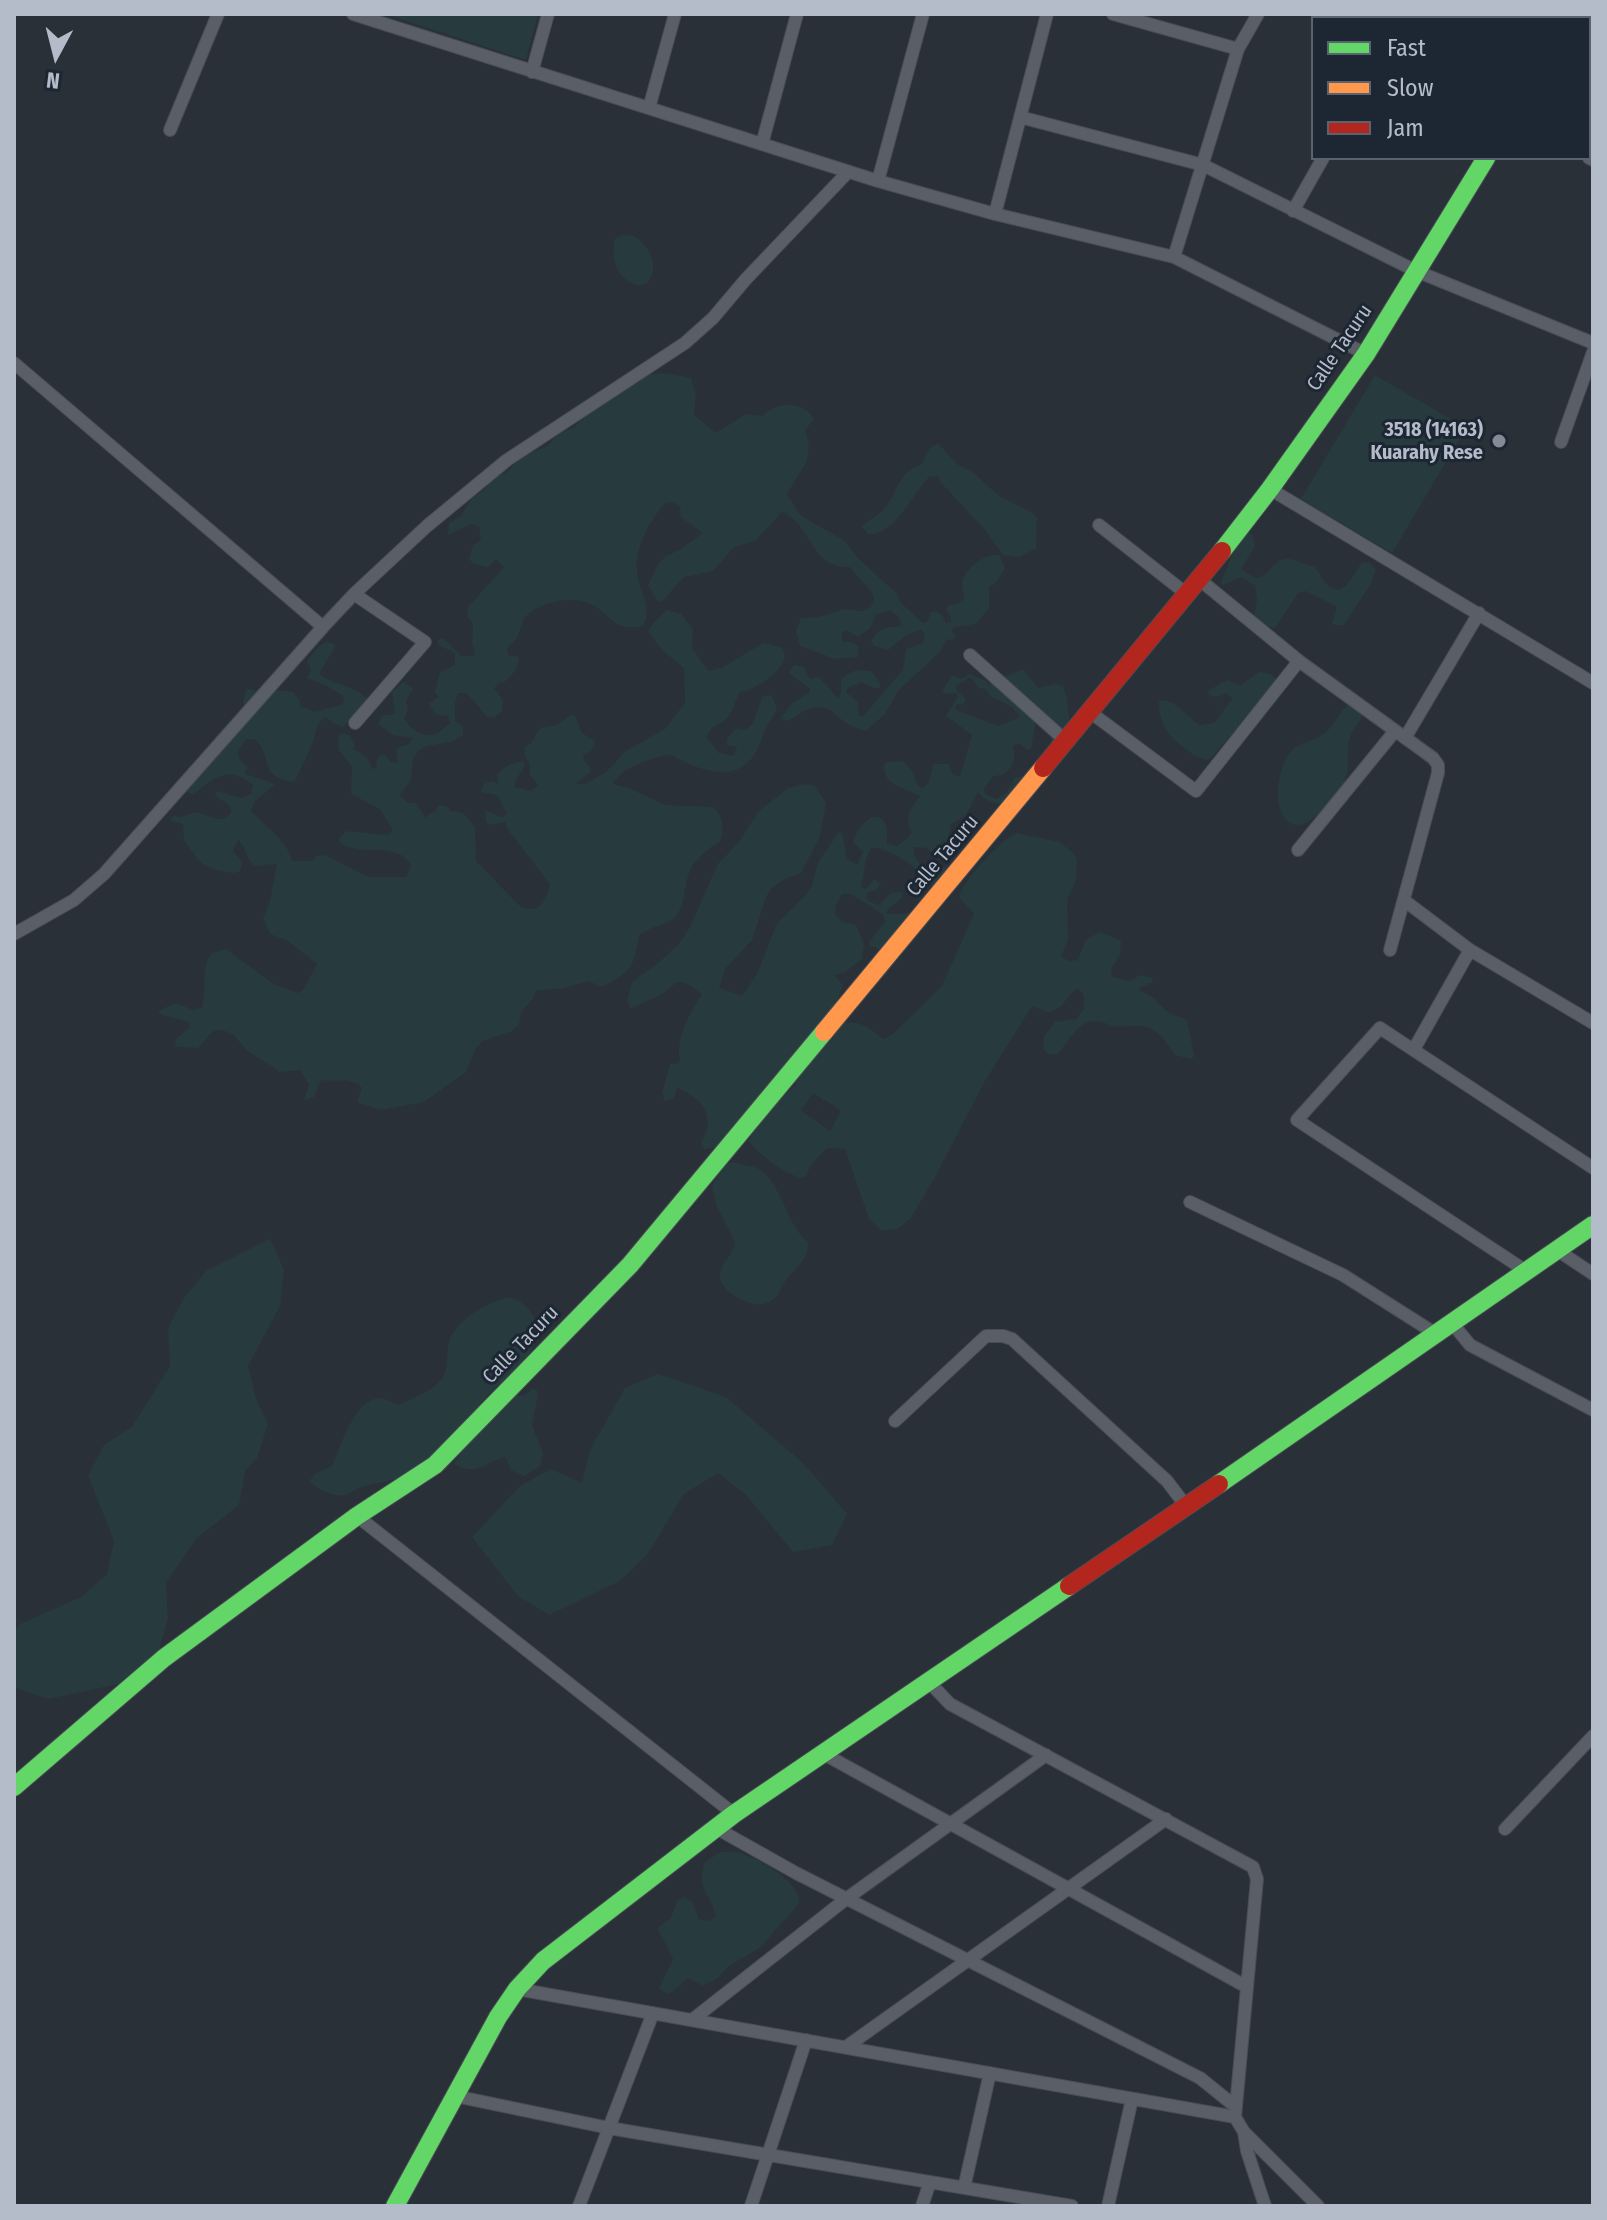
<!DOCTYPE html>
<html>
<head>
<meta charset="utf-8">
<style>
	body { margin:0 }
	#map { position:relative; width:1607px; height:2220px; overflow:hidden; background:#2a3038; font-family:"Fira Sans Condensed",sans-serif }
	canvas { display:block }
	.frame { position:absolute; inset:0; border:16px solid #b4bcc9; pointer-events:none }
	.legend { position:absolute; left:1311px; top:16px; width:280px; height:144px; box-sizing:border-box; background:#1d2633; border:2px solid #59626f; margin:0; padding:10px 14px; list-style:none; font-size:24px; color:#b4bcc9 }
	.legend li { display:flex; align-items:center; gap:16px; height:40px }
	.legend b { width:40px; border:2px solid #59626f }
	.north { position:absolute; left:16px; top:16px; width:80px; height:80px; -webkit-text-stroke:6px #1d2633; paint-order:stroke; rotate:187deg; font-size:22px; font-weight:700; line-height:32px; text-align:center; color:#b4bcc9 }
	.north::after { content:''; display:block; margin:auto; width:28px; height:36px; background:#b4bcc9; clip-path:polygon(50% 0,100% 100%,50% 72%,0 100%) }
</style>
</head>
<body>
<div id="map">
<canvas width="1607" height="2220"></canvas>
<div class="frame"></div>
<ul class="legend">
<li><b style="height:10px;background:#63d668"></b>Fast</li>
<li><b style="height:10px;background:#ff974d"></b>Slow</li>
<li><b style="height:10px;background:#b3261e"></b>Jam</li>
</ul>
<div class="north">N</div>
</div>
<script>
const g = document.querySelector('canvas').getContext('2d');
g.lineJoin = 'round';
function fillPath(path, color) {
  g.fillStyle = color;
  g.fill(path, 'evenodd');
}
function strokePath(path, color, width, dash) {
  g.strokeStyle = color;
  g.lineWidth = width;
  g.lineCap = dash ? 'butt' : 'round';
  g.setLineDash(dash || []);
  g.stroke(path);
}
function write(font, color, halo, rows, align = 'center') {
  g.font = font + ' "Fira Sans Condensed",sans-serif';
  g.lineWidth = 6;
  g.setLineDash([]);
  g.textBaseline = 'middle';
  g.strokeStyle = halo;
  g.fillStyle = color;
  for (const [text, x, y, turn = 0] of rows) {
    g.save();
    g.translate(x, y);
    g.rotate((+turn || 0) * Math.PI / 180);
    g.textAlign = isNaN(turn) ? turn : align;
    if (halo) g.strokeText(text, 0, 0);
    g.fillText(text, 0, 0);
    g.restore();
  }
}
const green = new Path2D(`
	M385 14H538L526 60Z
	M622 235 634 236C669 258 651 305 622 276 613 266 612 252 615 239Z
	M665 373 691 378 696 395 694 415 716 433 746 414 763 416C776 402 804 400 814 419L805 430 809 444 807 461 787 494 800 515 845 541 858 558 897 594 900 602 923 623 928 621 930 612 934 611 942 615 946 623 951 622V617L946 610 948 605 957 604 964 599C964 593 961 585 963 579 968 567 986 553 999 555L1005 568 996 583 989 587V609L975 624 955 627 952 630 956 639 946 640 939 653 898 691 885 714 866 731C858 729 848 725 842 720 832 712 829 706 814 708 802 709 796 719 785 721L781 718 792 703 809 693 810 689 789 673 794 665 804 667 810 679 819 677 838 698 841 694V680C850 670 858 669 871 671L880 683V688H874L861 682 848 688 846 692 858 702 859 716H863L903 670 906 649 923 643 925 634 921 630 907 635 888 650 874 646 871 641C875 631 887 626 898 627L902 625 898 616 890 610 876 615 870 628 858 637 846 630 842 633V642H851L859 647 858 657 835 659 800 646 796 631 801 618 820 617 843 609 863 611 871 607 874 598C869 584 858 579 850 567 810 569 814 527 782 512L756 540 733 548 713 571 684 577 663 600 658 602 648 585 659 563 666 556 681 549 703 533 681 517 680 507 673 502 665 503C649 522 635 546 637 572 638 591 654 606 643 626 614 632 613 617 593 605 574 595 541 601 526 616 520 623 521 632 516 639 513 642 510 645 507 648L508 655 519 657C518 671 511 676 503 683L502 681 494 688 503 700 502 711 494 718 487 717 467 693H458L455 702V721L463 726V735L451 742 427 746 418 751 413 759 411 779 400 795 407 802 416 803 426 818 430 813 435 812 438 805 448 807 450 811 463 813 475 827 476 861 520 906C539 916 547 900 550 884L506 827V822L490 825 486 822 485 810 501 817 507 814 497 795 481 792 484 784 491 781 498 784 497 775C503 768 514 760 524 762L525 766 515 781V787L531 791 538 785 530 775 529 763 524 754 525 747 531 743 540 728 557 725 571 715 575 716 582 733 593 740 595 744 591 751 583 755 585 762 591 768 590 772 576 784H585L606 772 626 751 665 729 685 703V698L684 668 663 651 648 631 653 623 667 610 681 614 693 629 692 648 708 671 722 668 763 643 781 647 785 655C782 674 757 688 739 693 735 701 733 713 726 719 717 728 710 724 707 738L719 753 734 756 737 747 727 745V739L736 728 746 730 753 723 762 697 771 695 777 707C775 714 772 718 768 724 762 735 760 748 752 758 731 785 692 767 670 754 651 759 622 766 613 784L631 789 665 805 713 807C723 817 725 829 720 842 709 847 693 861 689 873 684 887 686 902 677 915 668 926 650 926 639 935 633 969 632 971 602 987L588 981 564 988 535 991 534 997 521 1012 519 1025 512 1031 483 1041 476 1048 466 1072 424 1102 381 1110 357 1102 362 1088C351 1076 336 1083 321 1080L314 1097 304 1101 309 1084 300 1070 280 1072C270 1064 261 1060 252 1054 236 1044 239 1029 214 1030L198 1048 177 1047 175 1044 176 1039 190 1027 189 1022 162 1015 158 1011 176 1003 193 1010 202 1008C208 989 200 967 212 953L226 949 275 985 298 993 303 990 317 964 288 941 270 934 263 918 270 901 277 864 254 866C246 858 245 844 238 840L233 851 242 862 240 871 234 873 215 870 202 864 184 841 183 824 170 821 173 815 180 817 196 812C209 814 220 826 231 813 231 802 223 802 216 796L215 791 242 798 251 794 253 785C227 764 214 778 193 795L185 791 245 712 243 702 247 688 261 693 279 690 293 692 299 699 301 708 305 707 314 712 341 705 344 701 343 696 325 685 307 678 311 670 307 661 319 646 327 642 336 645 319 674C334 685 354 686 368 699L343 727 333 723 326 717C315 724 317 729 314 739 312 745 297 778 294 782 257 776 274 758 255 739H246L238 751 240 760 247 766 245 774 275 784 254 802 251 811C265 826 288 841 292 861H313L316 856 325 855 368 877H406L411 866C400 840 359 858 339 842L340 837 347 831 387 835 393 830 380 809 351 794 352 767 338 749 339 735 344 733 350 736 355 746 353 749 367 757 372 769 376 768 377 760 381 755H386L391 763 398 762 396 748 407 745 413 738 393 735 378 724 382 715 395 714 392 692 403 682 413 688 406 701 408 710 404 718C409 729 427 741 439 732 443 730 446 725 450 723L448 716 435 714 428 703 439 697 435 692 440 672 455 665V653L439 645 437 641 443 638 461 656H473L475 652 472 643 473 624 467 616 468 607 504 567 496 559 488 567 473 564 469 558 473 546 481 539 479 527 471 524 448 535 449 523 461 516 472 498 484 490 495 477 506 473 524 455 548 446 558 434 575 427 591 408 648 374Z
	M1375 375 1466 428 1392 553 1301 499Z
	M938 443 957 464 974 473 999 496 1031 512 1037 518 1036 548 1020 557 1003 555 986 531 942 484 938 476 929 477C912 494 894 537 868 534L862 527C869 519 880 515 886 506 899 489 897 473 922 464L930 448Z
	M1248 531 1253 535 1255 546 1241 569 1256 578C1270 577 1273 557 1289 559 1297 560 1307 565 1315 567 1323 577 1325 589 1340 590L1346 586 1362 562 1370 563 1376 570 1371 583 1345 624 1341 626 1332 624 1337 607 1306 591 1298 593 1275 628 1259 625 1254 617 1257 600 1255 586 1242 577 1223 585 1221 582C1227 568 1237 540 1248 531Z
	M1023 669 1038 688 1055 684 1063 686C1066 691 1070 720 1070 727L1050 746 1052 734 1036 720 1031 749 1027 750 1019 743 1013 746C1017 761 1010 777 993 776L984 789 985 794 996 799 1006 793 1014 778 1029 775 1008 803C994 806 987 801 978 792L966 815 951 824 948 840 937 854H933L927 848 914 847C913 861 924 868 934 877L944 867 948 869 934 886C924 883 922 877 915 869 907 860 882 846 871 848 863 862 865 873 861 887L866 889 874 879 881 884 877 890 867 893V900L878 905 891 893 903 892 902 898 888 909 886 914 912 913 882 950 871 946 869 942 885 922 884 915 851 894H842L835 907V914L842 922 856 925 864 944 862 959 844 973 834 975 843 985 834 1009 798 1055 791 1057 784 1073 733 1125 722 1142 714 1148 704 1149 701 1143C717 1115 703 1099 677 1088L674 1098 665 1101 662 1093 670 1064 678 1063 680 1059C675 1041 691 1010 702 994 671 971 681 985 656 997 648 1001 639 1004 631 1009L627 1001 632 982 657 964 679 944 690 927 718 864 739 842 759 811 788 788 805 784 815 786 826 803 820 836 801 873 783 880 771 889 766 897 752 940 725 969 719 988 742 996 758 972 777 923 806 895 812 886 818 863 838 833 842 832 847 859 857 865 863 852 853 842C856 831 873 804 885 823 888 828 887 838 887 844L897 846 908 838 912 832C904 819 911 806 920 796 905 787 883 787 884 765L887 762 903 761 913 773 918 786 923 788 929 782 933 764H949L953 774 960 777 972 735 946 716 958 696 956 693 944 694 942 691 952 675 961 679 970 674 986 681 990 687V676H1007ZM970 677 979 688 985 689 990 696 1012 707 1020 717 998 726 958 711 955 707 957 704 963 705 966 698 956 691V686Z
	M1259 672 1271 674 1276 679 1275 685 1211 758 1207 760C1197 758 1191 753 1183 747 1166 733 1159 723 1159 701 1174 697 1187 717 1200 725L1214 723 1233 698 1225 693 1217 697 1209 695 1208 691 1227 680 1240 686Z
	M1349 704 1362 716C1360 724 1352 729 1350 737 1345 750 1351 766 1345 780 1340 792 1311 827 1297 825 1269 820 1277 770 1289 754 1298 741 1315 742 1326 732 1335 724 1340 711 1349 704Z
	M1016 833 1059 842 1072 852 1077 859 1076 881 1067 899 1068 939 1061 957 1070 961 1078 960 1086 939 1101 932 1121 941 1120 954 1111 969 1112 977 1129 981 1140 975 1152 978 1153 982 1141 987 1139 991C1156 997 1156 1002 1168 1012 1174 1016 1181 1017 1187 1020L1194 1056 1191 1059 1175 1055C1156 1028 1152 1023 1119 1027 1112 1027 1107 1023 1101 1022 1079 1017 1070 1040 1058 1054L1050 1055 1043 1049 1044 1036 1055 1022 1076 1019 1084 1009V995L1078 989 1074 990 1061 1006 1050 1013 1032 1006 985 1081 934 1179 910 1219 897 1229 882 1231 869 1219 845 1149 827 1148 811 1165 805 1177 800 1178C780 1171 762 1156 748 1141L764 1117 796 1084 795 1079 813 1055 833 1039 838 1025C856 1017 869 1027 883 1039L893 1034 942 986 974 914 959 897C961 883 1001 839 1016 833ZM814 1093 824 1101 811 1118 801 1110ZM825 1100 841 1111 830 1131 812 1118Z
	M735 1162C742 1166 752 1165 759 1169 780 1180 788 1228 808 1242 809 1266 784 1273 779 1294 775 1298 770 1303 763 1304 750 1307 718 1291 720 1275 721 1262 733 1256 735 1242L716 1204 712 1186 726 1164Z
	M270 1239 284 1270 280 1306 248 1366 256 1399 268 1424 257 1458 245 1471 239 1505 197 1538 166 1582 168 1618 159 1650 118 1684 48 1699 14 1687V1633L20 1624 81 1597 107 1574 114 1541 88 1476 104 1445 132 1427 170 1366 168 1328 184 1298 206 1271Z
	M507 1297C519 1299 525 1304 532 1314 554 1346 504 1378 485 1398 465 1421 442 1462 413 1474 396 1481 376 1482 359 1488 355 1489 352 1493 348 1494 336 1499 319 1490 309 1481L315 1474 332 1466C341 1446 352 1407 374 1399 382 1396 392 1402 399 1405 413 1398 432 1391 442 1379 449 1369 446 1353 449 1342 456 1319 486 1304 507 1297Z
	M658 1374 726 1397 802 1462 847 1514 832 1545 793 1552 746 1495 718 1473 684 1494 647 1555 620 1581 549 1615 518 1596 472 1537 520 1486 551 1469 582 1483 590 1450 625 1388Z
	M532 1389 537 1390 538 1394 532 1425 543 1453 540 1466 524 1476 511 1470 505 1457C482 1463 480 1477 454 1464L464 1448 511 1396 525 1395Z
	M720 1852C726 1852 734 1851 740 1853 761 1860 796 1879 800 1902L760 1948 730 1965 718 1978 703 1986 688 1978 675 1990 667 1994 659 1989C663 1977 670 1969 673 1958L657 1928 671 1918 677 1901 685 1897 692 1902 699 1919 707 1921 716 1917C711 1892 697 1893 704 1863Z`);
const street = new Path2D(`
	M353 14 878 181 995 214 1174 257 1366 354
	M1113 14 1238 49
	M1526 14 1537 18
	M1407 18 1410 14
	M1566 18 1568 14
	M1589 35 1593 36
	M532 72 548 14
	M649 108 675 14
	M1020 117 1203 165 1416 271 1593 343
	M170 130 218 14
	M762 144 797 14
	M1589 158 1593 160
	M878 181 923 14
	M1293 211 1323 158
	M995 214 1047 14
	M1174 257 1238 49 1258 14
	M14 363 323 627
	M1561 442 1593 352
	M1270 489 1593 683
	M1099 525 1188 595
	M1200 580 1299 661 1433 758 1438 765V773L1390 950
	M354 594 425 642 355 723
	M970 655 1066 741
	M1090 712 1196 791 1299 661
	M1405 738 1479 613
	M1298 850 1395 731
	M1405 901 1470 950 1593 1023
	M14 934 74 900 104 874 323 627 354 594 427 526 507 460 685 343 713 318 746 279 848 172
	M1414 1049 1470 950
	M1190 1202 1343 1275 1436 1334
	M1557 1250 1593 1274
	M1526 1271 1297 1120 1380 1028 1593 1168
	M1452 1323 1470 1345 1593 1410
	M895 1421 986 1336H1003L1012 1339 1167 1481 1186 1506
	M357 1516 734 1814
	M929 1682 950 1704 1253 1867 1257 1879 1235 2117 1244 2132 1318 2206
	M824 1754 1247 1987
	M716 1828 796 1873 1200 2078 1236 2107
	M1505 1829 1593 1736
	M517 1989 1235 2117
	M692 2020 846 1899 1046 1755
	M846 2047 1166 1819
	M455 2096 609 2128 1072 2206
	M1244 2132 1247 2151 1265 2206
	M964 2188 990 2073
	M579 2206 653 2013
	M751 2206 806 2040
	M922 2206 930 2182
	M1108 2206 1132 2099`);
const fast = new Path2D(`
	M1222 551 1270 489 1366 354 1486 158
	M1219 1484 1593 1225
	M14 1787 164 1658 357 1516 435 1465 630 1265 824 1032
	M395 2206 498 2017 517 1989 543 1961 734 1814 1069 1586`);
const slow = new Path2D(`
	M824 1032 1043 768`);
const jam = new Path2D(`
	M1043 768 1222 551
	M1069 1586 1219 1484`);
const markers = [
	[1499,441,8,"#848b96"]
];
const streetNames = [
	["Calle Tacuru",1340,348,-56],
	["Calle Tacuru",943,856,-50],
	["Calle Tacuru",521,1345,-46]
];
const poiNames = [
	["3518 (14163)",1483,430],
	["Kuarahy Rese",1483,453]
];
fillPath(green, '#273a3e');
strokePath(street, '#484c53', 14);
strokePath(fast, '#484c53', 20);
strokePath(slow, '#484c53', 20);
strokePath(jam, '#484c53', 20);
strokePath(street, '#5a5e66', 12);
strokePath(fast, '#63d668', 18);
strokePath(slow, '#ff974d', 18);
strokePath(jam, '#b3261e', 18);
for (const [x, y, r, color] of markers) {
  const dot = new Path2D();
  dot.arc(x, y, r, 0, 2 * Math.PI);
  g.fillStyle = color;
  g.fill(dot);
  strokePath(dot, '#1d2633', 3);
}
write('20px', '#b4bcc9', '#1d2633', streetNames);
write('bold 20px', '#b4bcc9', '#1d2633', poiNames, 'right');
</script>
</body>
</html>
